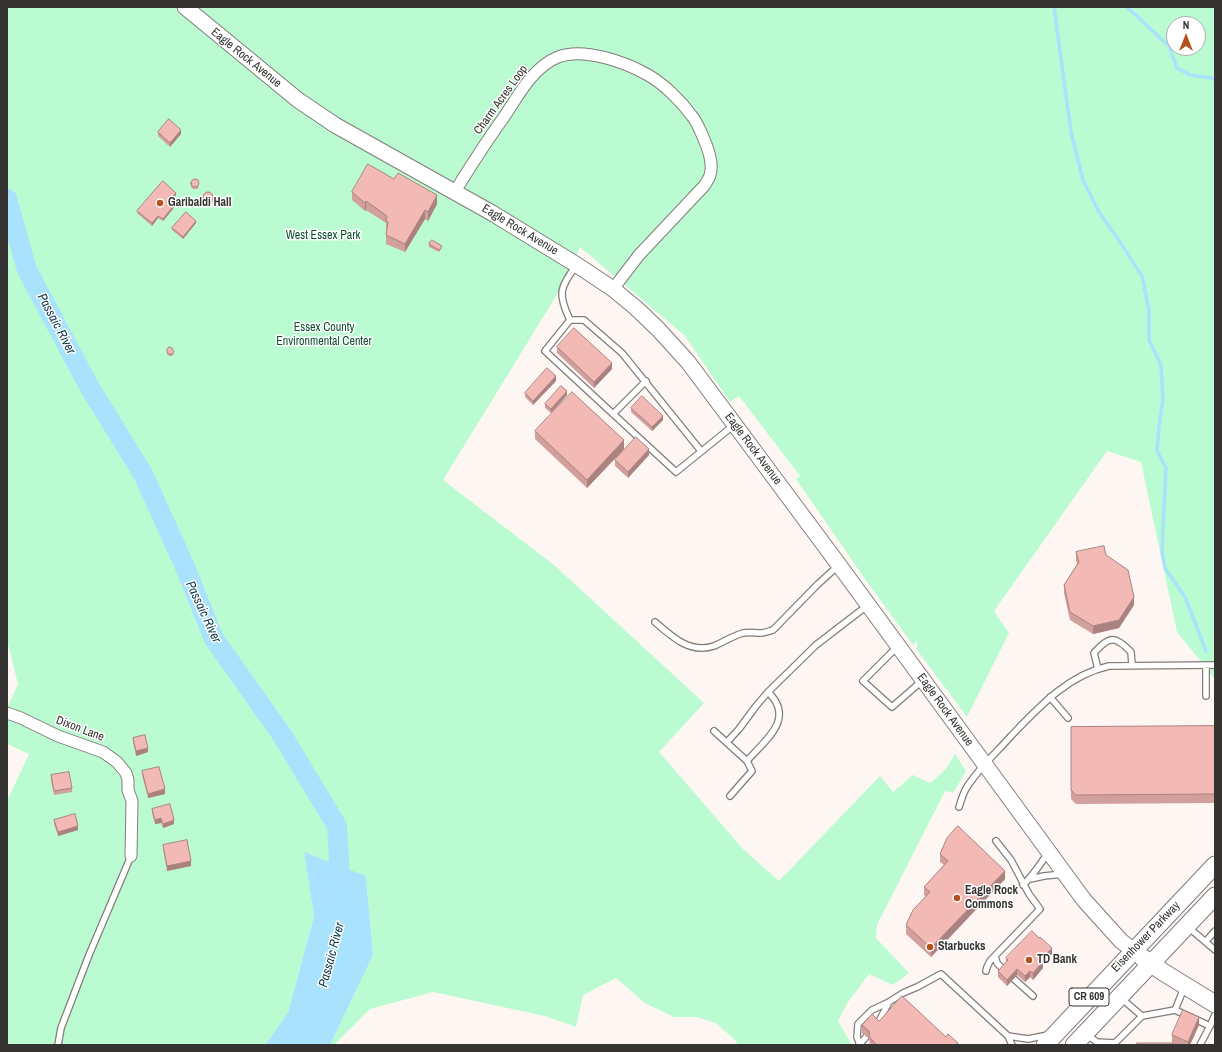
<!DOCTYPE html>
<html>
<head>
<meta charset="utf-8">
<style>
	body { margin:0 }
	#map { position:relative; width:1222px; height:1052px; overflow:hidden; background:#fdf6f3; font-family:"Archivo Narrow",sans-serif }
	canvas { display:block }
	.frame { position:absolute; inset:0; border:8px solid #353331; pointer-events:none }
	.north { position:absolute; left:1166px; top:16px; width:40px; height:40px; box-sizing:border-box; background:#fff; border:1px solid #aeadad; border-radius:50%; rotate:0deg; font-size:11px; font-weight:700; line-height:16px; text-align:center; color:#353331 }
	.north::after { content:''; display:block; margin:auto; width:14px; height:18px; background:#b5511d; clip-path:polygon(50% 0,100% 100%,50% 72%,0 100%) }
</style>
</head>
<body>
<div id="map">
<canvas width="1222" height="1052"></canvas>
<div class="frame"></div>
<div class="north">N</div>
</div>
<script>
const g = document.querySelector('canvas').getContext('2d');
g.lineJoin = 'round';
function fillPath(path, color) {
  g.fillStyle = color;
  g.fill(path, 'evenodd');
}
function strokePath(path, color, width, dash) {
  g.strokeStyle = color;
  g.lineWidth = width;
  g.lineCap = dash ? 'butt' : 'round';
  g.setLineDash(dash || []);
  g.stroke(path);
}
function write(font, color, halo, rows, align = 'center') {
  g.font = font + ' "Archivo Narrow",sans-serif';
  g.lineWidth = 3;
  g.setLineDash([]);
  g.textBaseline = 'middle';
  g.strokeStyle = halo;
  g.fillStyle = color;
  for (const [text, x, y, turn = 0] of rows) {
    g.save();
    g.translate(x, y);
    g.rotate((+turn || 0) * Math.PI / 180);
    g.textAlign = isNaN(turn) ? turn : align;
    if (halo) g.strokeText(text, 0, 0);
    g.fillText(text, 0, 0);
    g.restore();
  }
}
const green = new Path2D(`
	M7 7H1215V679L1177 632 1141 462 1107 451 994 611 1009 633 967 717 917 650V640L913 645 865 579 796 479 800 476 739 396 730 402 685 336 580 247 558 293 443 480 554 565 704 703 659 752 744 850 779 881 880 776 893 792 913 775 930 783 946 769 955 754 966 771 953 793 945 791 877 925 876 938 909 973 893 985 869 974 848 1002 838 1021 852 1045H738L735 1040 716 1023 696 1017H674L645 1003 616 978 583 995 576 1027 545 1016 433 992 370 1009 334 1045H330L373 955 366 877 304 852 314 916 288 1013 265 1045H7V801L29 754 7 744V708L18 684 7 640ZM1174 24H1198V48H1174Z`);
const water = new Path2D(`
	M304 852 366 876 373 955 330 1045H265L288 1013 314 916Z`);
const stream = new Path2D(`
	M1054 7 1071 132 1083 180 1099 212 1120 242 1142 276 1149 310V340L1161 365 1163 399 1159 426 1157 451 1166 468 1162 551 1165 568 1185 597 1206 651
	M1127 7 1169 46 1177 68 1190 75 1212 78 1215 79`);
const river = new Path2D(`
	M7 199 27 270 90 388 143 474 185 567 214 639 282 735 337 826 341 894`);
const service = new Path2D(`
	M576 266C559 288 558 295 570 320L545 351 676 472 734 425
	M570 320H584L622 353 701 451
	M613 414 646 381
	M655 622C672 637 690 654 714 646 724 642 732 636 743 633 749 632 755 633 761 633 765 633 769 631 773 630L818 584 839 565
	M898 646 863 681 892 707 923 680
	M1206 665V696
	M1098 669 1094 653C1109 636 1115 635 1131 652L1132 665
	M1050 697 1068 718
	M714 731 747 761 752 771 730 796
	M727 742 739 729 756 706 768 692 816 645 868 605
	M747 761C765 740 796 719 768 692
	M959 807C961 801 963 793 967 787 979 768 996 753 1011 736 1039 707 1068 675 1109 666L1215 665
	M1030 879 1044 876 1063 874
	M1023 885C1033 876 1040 864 1048 853
	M1188 927 1215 950
	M1206 941 1215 931
	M995 956 997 963 1004 970
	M986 971 987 967 990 961 1040 909 1029 894 1011 860 996 841
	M1014 979 1033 996
	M1121 998 1142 1016
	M1175 1010 1184 988
	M878 1023 889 1002
	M1087 1035 1097 1042 1115 1043 1142 1016 1175 1010 1210 1026 1215 1015
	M1008 1036 1012 1045
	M860 1044 866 1037
	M58 1045 61 1028 89 955 131 856
	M860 1045 857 1037 858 1024 872 1010 889 1002 903 993 917 987 941 974 1008 1036 1028 1039 1048 1035
	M1200 1045 1210 1026`);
const minor = new Path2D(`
	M454 193C470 167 486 142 504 117 518 96 533 67 558 57 584 47 625 62 648 75 664 84 681 101 692 116 697 122 700 130 703 137 708 148 714 163 710 175 709 179 706 183 704 186L639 255 613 289
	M7 713 21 718 58 736 103 752 117 762 126 773 128 780V790L132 801 131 856`);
const secondary = new Path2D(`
	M185 7 298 100 335 125 492 213 577 265 613 289 636 308 658 329 688 362 735 425 839 565 1084 900 1121 941 1133 950`);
const primary = new Path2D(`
	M1143 958 1163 972 1215 1004
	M1045 1045 1215 865
	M1074 1045 1215 896`);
const wall = new Path2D(`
	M158 132 181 134 170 147 158 136Z
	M394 179 437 204 428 221 425 219 405 252 386 244V235L387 229H386V223L366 210 365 211 352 200V192Z
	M190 182 199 187 197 189H193L191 187Z
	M176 195 172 199 176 205 163 221 158 218 152 226 137 213V211Z
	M203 197 213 198 212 203 209 204H205L203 199Z
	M196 223 183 239 172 230V228Z
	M429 244 442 248 439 252 429 247Z
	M557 347 612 369 594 388 557 353Z
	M167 352 174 354 172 356H169L167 354Z
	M556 381 533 405 525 397V393Z
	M567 395 551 413 545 408V404Z
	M631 408 663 420 652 431 631 412Z
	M535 431 624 449 587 488 535 439Z
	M649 455 628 478 615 466V460Z
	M1076 552 1106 555 1134 605 1119 628 1093 634 1070 620 1064 593V585L1077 564 1076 560Z
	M1215 726V803L1076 804 1071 799V727Z
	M133 738 148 752 136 756 133 742Z
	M142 771 165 794 148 798 142 775Z
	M51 775 72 788V792L54 795 51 780Z
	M152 809 174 824 163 828 161 823 155 824 152 813Z
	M54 820 78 830 58 836 54 824Z
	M163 845 191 866 167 871 163 849Z
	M940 854 1005 879 931 957 906 934V925L926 897 924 895V887L944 865 940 862Z
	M1052 954 1043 964V968L1033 980 1030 977 1025 982 1017 975 1007 986 998 977V971L1006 962V958Z
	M879 1021 946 1037 958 1045H870L869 1039 862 1033V1025Z
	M1199 1025 1190 1045H1175L1172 1043V1035Z`);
const shadedWall = new Path2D(`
	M181 130V134L170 147V143Z
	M176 193V195L171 201V198Z
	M213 195 212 203 209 204V202Z
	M437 195V204L428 221V212Z
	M366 201V210L365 211V203Z
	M176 203V205L163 221V219Z
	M425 210V219L405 252V244Z
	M158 216V218L152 226V223Z
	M196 221V223L183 239V237Z
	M612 363V369L594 388V382Z
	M556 376V381L533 405V401Z
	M567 391V395L551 413V409Z
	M663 416V420L652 431V427Z
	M624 440V449L587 488V480Z
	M649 449V455L628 478V472Z
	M1134 597V605L1119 628 1093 634V626Z
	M148 748V752L136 756V751Z
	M165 789V794L148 798V794Z
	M161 818V823L155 824V820Z
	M174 820V824L163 828V824Z
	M78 826V830L58 836V832Z
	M191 861V866L167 871V866Z
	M1005 871V879L931 957V948Z
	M1052 948V954L1043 964V968L1033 980V973L1041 960Z
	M1017 969V975L1007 986V980Z
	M1030 971V977L1025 982V976Z
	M1199 1017V1025L1190 1045H1188V1042Z`);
const building = new Path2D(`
	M169 119 181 130 170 143 158 132Z
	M368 164 394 179 398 173 437 195 428 212 425 210 405 244 386 235 388 222 386 220 387 216 366 201 365 203 352 192Z
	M191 183a4 4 0 1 1 8 0a4 4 0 1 1-8 0Z
	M163 181 176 193 171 198 176 203 163 219 158 216 152 223 137 211Z
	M203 197a5 5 0 1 1 10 0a5 5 0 1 1-10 0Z
	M186 212 196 221 183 237 172 228Z
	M432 240 442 246 439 250 429 244Z
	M574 328 612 363 594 382 557 347Z
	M169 347 172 348 174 352 172 354H169L167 352V350Z
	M547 368 556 376 533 401 525 393Z
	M561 386 567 391 551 409 545 404Z
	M572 392 624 440 587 480 535 431Z
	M642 396 663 416 652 427 631 408Z
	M636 437 649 449 628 472 615 460Z
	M1104 546 1106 555 1128 570 1134 597 1119 620 1093 626 1070 612 1064 585 1079 562 1076 552Z
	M1215 726V794L1076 795 1071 790V727Z
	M145 735 148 748 136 751 133 738Z
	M159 767 165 789 148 794 142 771Z
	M69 772 72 788 54 791 51 775Z
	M170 804 174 820 163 824 161 818 155 820 152 809Z
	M75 814 78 826 58 832 54 820Z
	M958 826 1005 871 931 948 906 925 913 910 930 892 924 887 948 861 940 854 947 838Z
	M187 840 191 861 167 866 163 845Z
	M1032 931 1039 938 1040 937 1052 948 1041 960 1043 962 1033 973 1030 971 1025 976 1017 969 1007 980 998 971 1008 960 1006 958Z
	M902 996 946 1037 948 1034 958 1043 956 1045H877L870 1038 869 1031 862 1025 872 1014 879 1021Z
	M1183 1010 1199 1017 1188 1042 1172 1035Z
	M1137 1043H1173V1045H1137Z`);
const markers = [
	[160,203,4,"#b5511d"],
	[957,898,4,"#b5511d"],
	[930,947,4,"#b5511d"],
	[1029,960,4,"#b5511d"]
];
const shields = [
	[1089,997,40]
];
const shieldNames = [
	["CR 609",1089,997]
];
const streetNames = [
	["Eagle Rock Avenue",246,58,39],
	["Charm Acres Loop",501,100,-54],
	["Eagle Rock Avenue",520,230,31],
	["Eagle Rock Avenue",753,449,53],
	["Eagle Rock Avenue",945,710,54],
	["Dixon Lane",80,729,21],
	["Eisenhower Parkway",1146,937,-46]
];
const poiNames = [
	["Garibaldi Hall",168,203],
	["Eagle Rock",965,891],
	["Commons",965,905],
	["Starbucks",938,947],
	["TD Bank",1037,960]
];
const parkNames = [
	["West Essex Park",323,236],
	["Essex County",324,328],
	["Environmental Center",324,342]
];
const waterNames = [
	["Passaic River",56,324,62],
	["Passaic River",203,612,65],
	["Passaic River",332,955,-75]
];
fillPath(green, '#bbfbd1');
fillPath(water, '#a9e2fc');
strokePath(stream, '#a9e2fc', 3.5);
strokePath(river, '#a9e2fc', 20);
strokePath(service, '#827c7a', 8);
strokePath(minor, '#827c7a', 13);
strokePath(secondary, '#827c7a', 17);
strokePath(primary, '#827c7a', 19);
strokePath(service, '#fff', 5.5);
strokePath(minor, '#fff', 11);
strokePath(secondary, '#fff', 15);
strokePath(primary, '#fff', 17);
fillPath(wall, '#d19f9c');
fillPath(shadedWall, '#aa827f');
fillPath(building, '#f3b9b5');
strokePath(building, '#aa827f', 1);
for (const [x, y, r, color] of markers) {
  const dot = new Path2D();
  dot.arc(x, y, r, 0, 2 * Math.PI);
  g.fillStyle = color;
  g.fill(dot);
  strokePath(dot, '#fff', 1.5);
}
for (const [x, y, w] of shields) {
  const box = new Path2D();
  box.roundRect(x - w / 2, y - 9, w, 18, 3);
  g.fillStyle = '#fff';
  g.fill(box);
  strokePath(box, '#353331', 1);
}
write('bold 11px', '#353331', null, shieldNames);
write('12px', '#353331', '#fff', streetNames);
write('bold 12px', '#353331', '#fff', poiNames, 'left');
write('12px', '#0e502e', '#fff', parkNames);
write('italic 13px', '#0a3a4b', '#fff', waterNames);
</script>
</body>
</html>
